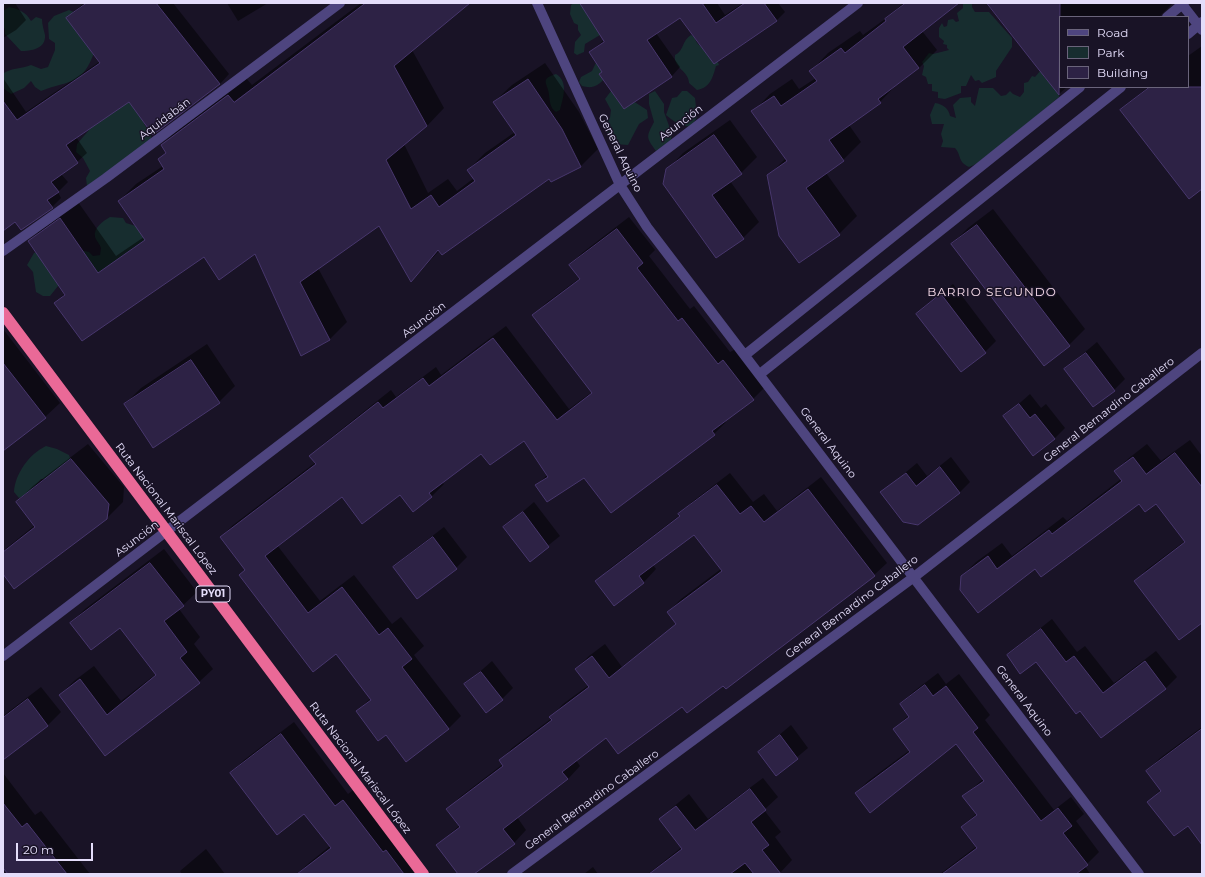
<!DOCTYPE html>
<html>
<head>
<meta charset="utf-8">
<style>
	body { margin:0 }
	#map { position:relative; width:1205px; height:877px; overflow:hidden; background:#191326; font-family:Montserrat,sans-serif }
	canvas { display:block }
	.frame { position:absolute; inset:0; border:4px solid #e4ddfa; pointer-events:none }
	.legend { position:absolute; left:1059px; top:16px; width:130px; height:72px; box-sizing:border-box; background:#191326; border:1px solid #6a647b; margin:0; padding:5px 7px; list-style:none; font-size:12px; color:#e4ddfa }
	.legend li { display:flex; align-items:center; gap:8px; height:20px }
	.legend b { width:20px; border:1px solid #6a647b }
	.scale { position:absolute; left:16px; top:843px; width:77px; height:18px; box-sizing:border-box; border:2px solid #e4ddfa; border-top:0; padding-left:5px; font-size:12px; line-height:14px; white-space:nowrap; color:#e4ddfa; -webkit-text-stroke:3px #191326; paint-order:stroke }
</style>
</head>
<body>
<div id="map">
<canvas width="1205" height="877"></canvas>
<div class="frame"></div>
<ul class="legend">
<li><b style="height:5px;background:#4e457f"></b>Road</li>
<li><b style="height:11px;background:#172d2f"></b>Park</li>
<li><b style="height:11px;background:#2d2245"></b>Building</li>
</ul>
<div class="scale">20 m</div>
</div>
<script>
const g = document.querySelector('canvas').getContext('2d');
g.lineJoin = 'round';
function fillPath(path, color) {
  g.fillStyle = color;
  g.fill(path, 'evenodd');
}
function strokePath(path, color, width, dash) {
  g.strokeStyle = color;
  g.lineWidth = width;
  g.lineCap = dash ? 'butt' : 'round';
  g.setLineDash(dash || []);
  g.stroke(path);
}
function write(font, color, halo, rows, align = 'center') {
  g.font = font + ' Montserrat,sans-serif';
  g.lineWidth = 3;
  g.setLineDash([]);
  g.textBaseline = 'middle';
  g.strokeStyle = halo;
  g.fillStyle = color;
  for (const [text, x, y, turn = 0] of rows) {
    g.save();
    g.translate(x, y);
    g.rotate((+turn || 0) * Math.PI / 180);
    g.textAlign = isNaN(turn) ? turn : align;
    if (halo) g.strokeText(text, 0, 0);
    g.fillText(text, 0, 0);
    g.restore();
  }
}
const green = new Path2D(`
	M574 3H589L600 35 585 44 584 52 577 55 574 53 575 42 581 35 578 30V25L574 23 570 14 571 5Z
	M963 3H972V7L975 12H989L1012 38V47L996 71V77L982 83 979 80 975 81 971 75 966 86H961V93L945 99 938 98V92L932 91V84H928L926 77 922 75 924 66 922 62 929 53 933 54 949 50 947 48V45L943 44 944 41 939 37V28L942 23 944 27 947 26 948 20 953 19 956 22 959 21 957 13 963 8Z
	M9 7C19 9 26 12 31 21L36 17 42 19C42 25 44 30 45 35 46 49 31 51 21 51L5 34V29L3 27V11Z
	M69 10 76 13 95 50C82 87 71 79 41 91L35 87 31 81 24 88 11 94 3 88V74C9 68 22 69 31 65L41 69 48 67 55 50V43L49 39 48 23 54 16Z
	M691 35C696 37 695 42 699 45 707 51 716 54 719 65L716 66C713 77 710 88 697 90L689 83C689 71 673 68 675 55 684 51 682 40 691 35Z
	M600 54 605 78C598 86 593 89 582 86L579 82 581 77 592 71Z
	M1041 70 1044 77 1059 91V97L993 152C984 155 980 164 969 167 957 161 962 156 955 148L941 147 943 141 941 134 944 124H932L930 115 935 103C943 104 949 109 950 116L956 118 953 105 960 98 971 97V102L975 106 979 88H993L1001 96 1006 95 1010 91 1013 94 1020 97 1024 92V83L1028 82 1032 76 1035 77Z
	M556 74C569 82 563 98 560 110L556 112C550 108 550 102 549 95 549 85 538 79 556 74Z
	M616 90 647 110 648 118 639 124 628 145 614 144 603 127 610 118 611 110 605 99 611 91Z
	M655 91 664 104V112L672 134 671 140 656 151C646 137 646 137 654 122L649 104V94Z
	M682 91H687L695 98 697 117 692 126C683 128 673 121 666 115L672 98 677 97Z
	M129 98 142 111 144 124 150 133 152 140 87 186 86 178 90 171 83 158 76 152 77 144 95 123 103 120 112 107Z
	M110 217 123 218 126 223 139 227 144 238V244L127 276 62 281 50 296H43L36 292 33 272 27 265 34 253 41 250H80L89 252 93 256 100 255 101 248C100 244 96 241 95 237 93 228 103 221 110 217Z
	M46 446 57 449 69 455 73 467 54 480 41 479 30 492 19 498 14 492C15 474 29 454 46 446Z`);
const shadow = new Path2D(`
	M3 3H15L26 20 16 30 3 38Z
	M84 3H173L229 74 220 84 129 101 76 137 87 153 77 162 61 174 68 182 58 192 61 198 52 207 15 221 3 230V78L26 112 99 62 67 18Z
	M227 3H268L238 21Z
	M361 3H468L412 50 444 108 427 126 404 144 428 193 448 179 457 191 474 178 468 170 485 153 515 132 494 102 512 85 545 63 579 112 598 149 581 166 550 177 440 250 411 281 379 224 318 268 347 322 330 339 302 355 255 252 204 256 56 303 65 293 29 241 47 224 78 202 116 256 144 237 119 201 136 184 163 166 159 159 166 152 162 145 179 128 246 78 252 85Z
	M581 3H717L725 15 743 3H778L785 12 776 21 714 63 680 16 656 33 680 67 672 76 624 108 590 52 604 40Z
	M903 3H958L922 31 937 50 919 68 898 83 880 102 849 125 861 142 843 160 826 173 857 216 839 234 768 176 786 158 753 112 770 94 792 79 799 89 816 78 811 71 828 53 860 31 863 35 892 14Z
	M989 3H1173L1159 17H1060V87H1067L1059 94Z
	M1202 46V188L1121 110 1148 87H1188V56Z
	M730 120 757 157 741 173 730 181 759 222 743 238 667 170 683 153Z
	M993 209 1085 329 1069 345 952 244 968 228Z
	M629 217 655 250 649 256 690 309 694 306 730 352 736 349 765 387 753 399 725 420 726 422 714 434 584 477 537 485 548 474 524 439 482 453 442 482 444 484 432 496 413 510 400 493 342 496 277 545 320 601 354 575 392 624 401 617 424 646 414 655 461 716 449 728 406 760 386 734 357 711 371 698 336 653 240 575 246 569 221 537 233 525 316 462 311 456 323 444 391 390 396 397 436 367 441 375 506 326 569 409 592 392 534 315 546 303 580 278 570 265 582 253Z
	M953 284 996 341 985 352 917 314Z
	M3 329 60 403 45 417 3 449Z
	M1097 342 1125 379 1114 390 1065 369Z
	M207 344 235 386 219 402 125 404 141 388Z
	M1030 394 1041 408 1046 404 1065 428 1054 439 1004 417Z
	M1190 440 1202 456V626L1136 581 1146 570 1185 541 1156 503H1140L1035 567 962 576 976 562 1002 543 1012 556 1063 517 1067 521 1121 479 1115 471 1129 458 1147 444 1161 461Z
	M88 444 124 487 123 502 107 518 3 572V551L35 525 17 502 33 486Z
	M951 457 970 482 959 493 882 492 917 463 927 476Z
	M730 473 753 502 764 494 777 511 821 477 887 563 874 575 727 688 724 684 682 706 606 737 576 760 580 766 568 779 517 817 526 830 514 843 472 874H460L437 845 460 825 448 809 460 797 503 764 500 761 512 748 552 718 551 717 563 704 589 685 576 669 589 656 605 644 622 667 677 623 668 612 681 599 721 569 694 534 653 565 656 569 644 582 614 605 596 582 609 569 680 515 692 502Z
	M534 502 560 536 530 560 505 527Z
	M444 527 467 557 456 568 417 598 394 567 405 557Z
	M164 549 197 592 179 609 200 637 194 644 213 669 199 682 105 754 60 695 74 681 94 666 121 701 156 674 120 627 71 623 85 609Z
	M1052 619 1077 652 1085 646 1114 683 1156 651 1177 677 1166 688 1101 737 1080 710 1036 660 1008 655 1019 645Z
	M492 661 513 688 502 699 466 684Z
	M938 673 946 684 959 674 990 715 985 720 1054 810 1071 797 1084 814 1076 821 1099 852 1085 866 1090 874H940L977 846 962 827 977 813 964 796 983 779 956 743 870 811 856 793 868 781 910 750 894 729 909 715 901 704 913 692Z
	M41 687 61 712 48 725 3 759V716Z
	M294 722 348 794 356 788 419 874H297L309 863 330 846 304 813 231 773 244 760Z
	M791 725 808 748 777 774 759 752Z
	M1202 727V843L1188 825 1149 802 1161 789 1147 771 1160 758Z
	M3 773 35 815 41 811 90 874H9L3 866Z
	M763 778 778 797 764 810 781 832 775 837 792 860 780 873 648 874 682 847 660 820 673 807 689 794 708 819Z
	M206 849 225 874H182L180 871Z
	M593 867 598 874H584Z`);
const building = new Path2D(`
	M87 3H156L220 84 153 135 129 102 66 145 78 163 51 182 59 192 47 200 53 208 21 230 15 222 3 231V101L17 120 100 63 66 18Z
	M366 3H470L394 66 427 126 386 160 411 209 431 195 439 207 475 181 467 170 516 135 493 102 528 79 562 129 581 167 551 182 549 179 442 255 438 250 411 282 379 226 300 282 330 340 301 356 255 254 219 280 204 257 82 341 54 303 65 295 28 241 60 218 98 273 145 240 118 201 164 169 158 159 166 153 161 145 228 95 234 102Z
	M580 3H702L716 23 745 3H764L777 21 714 64 680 18 647 40 672 77 624 109 599 74 602 72 589 52 604 42Z
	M906 3H959L903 47 919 68 878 99 881 103 829 140 844 161 806 188 840 235 799 263 779 236 767 175 787 161 751 111 774 96 781 106 817 81 809 71 841 48 845 53 886 21 885 19Z
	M987 3H1060L1059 95 1032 61Z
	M1150 87H1202V189L1189 199 1120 110Z
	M714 135 742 174 712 195 744 239 716 258 663 184 666 169Z
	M977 225 1070 346 1044 366 951 244Z
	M617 229 643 263 637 268 678 321 682 318 718 364 723 360 754 400 712 431 715 435 611 513 584 478 547 502 535 485 548 477 524 441 490 465 481 454 429 493 432 497 413 512 400 495 362 524 342 497 265 556 308 613 342 587 379 635 388 628 412 659 402 667 449 729 406 762 386 735 378 741 356 711 371 700 336 654 313 672 239 575 245 570 220 537 316 464 309 456 378 402 383 408 423 378 429 386 493 338 557 420 592 393 532 315 580 279 569 265Z
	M941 294 986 353 961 372 916 314Z
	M1086 353 1115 391 1093 407 1064 369Z
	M191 360 220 403 153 448 124 404Z
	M3 363 46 418 3 451Z
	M1019 404 1030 418 1035 414 1055 439 1033 456 1003 416Z
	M1175 453 1202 487V623L1179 640 1134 581 1185 542 1156 504 1145 512 1139 504 1041 577 1035 569 978 613 960 590 961 576 988 556 997 569 1049 530 1052 534 1122 481 1114 471 1133 457 1146 474Z
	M71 459 109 504 107 519 14 589 3 574V552L35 527 16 502Z
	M940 467 960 493 918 525 903 522 880 492 906 473 916 486Z
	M717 485 740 514 751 506 764 522 808 489 875 576 726 689 723 686 687 713 682 707 618 754 606 738 562 772 568 779 503 829 515 844 474 874H458L436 845 460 827 446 809 503 766 499 760 552 720 549 717 589 687 575 669 592 656 609 678 676 624 667 612 722 571 694 535 639 576 644 583 614 606 595 581 680 516 678 514Z
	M523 512 549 547 530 562 503 527Z
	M433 537 457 569 417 599 393 567Z
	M150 563 184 606 164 621 187 652 180 658 200 683 105 756 59 695 80 679 107 715 156 675 120 628 91 650 70 623Z
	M1041 629 1066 662 1074 656 1103 693 1145 661 1166 689 1101 738 1080 711 1076 714 1036 662 1020 674 1007 655Z
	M481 672 503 700 486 713 464 684Z
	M925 685 933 696 946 686 978 728 973 732 1041 821 1058 808 1072 826 1063 833 1088 865 1076 874H942L977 848 961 827 977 815 962 796 984 781 956 744 870 813 855 793 910 752 893 729 909 717 900 704Z
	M28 699 48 726 3 760V718Z
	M1202 729V845L1188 826 1174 836 1147 802 1161 791 1146 771Z
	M281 734 335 806 343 800 383 852 386 850 404 874H297L331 848 304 814 277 835 230 773Z
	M780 735 798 759 776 776 758 752Z
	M750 789 766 810 751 822 769 845 762 850 781 874H754L745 863 730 874H649L682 849 659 819 676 806 695 830Z
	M3 803 22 827 27 823 67 874H8L3 868Z`);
const minor = new Path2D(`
	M537 3 620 185 647 227 1139 874
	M1181 3 1202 30
	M1167 17 1184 3
	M1188 34 1202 22
	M3 251 106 178 340 3
	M745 355 1080 87
	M760 374 1121 87
	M3 656 858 3
	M512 874 914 577 1202 353`);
const highway = new Path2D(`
	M3 313 423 874`);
const shields = [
	[213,594,34]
];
const shieldNames = [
	["PY01",213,594]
];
const streetNames = [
	["Aquidabán",165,119,-37],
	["Asunción",681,123,-37],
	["General Aquino",620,153,64],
	["Asunción",424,320,-37],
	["General Bernardino Caballero",1109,410,-38],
	["General Aquino",828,443,53],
	["Ruta Nacional Mariscal López",166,509,53],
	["Asunción",137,539,-37],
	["General Bernardino Caballero",852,607,-37],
	["General Aquino",1024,701,53],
	["Ruta Nacional Mariscal López",360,768,53],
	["General Bernardino Caballero",592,800,-36]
];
const neighbourhoodNames = [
	["BARRIO SEGUNDO",992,292]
];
fillPath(green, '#172d2f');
fillPath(shadow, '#0007');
fillPath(building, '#2d2245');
strokePath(building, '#48376d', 1);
strokePath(minor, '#4e457f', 10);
strokePath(highway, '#ea6997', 12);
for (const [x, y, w] of shields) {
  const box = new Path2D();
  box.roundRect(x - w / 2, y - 8, w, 16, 3);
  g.fillStyle = '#191326';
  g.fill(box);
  strokePath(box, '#e4ddfa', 1);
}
write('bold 10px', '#e4ddfa', null, shieldNames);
write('11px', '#e4ddfa', '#191326', streetNames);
g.letterSpacing = '1px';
write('12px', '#fbdfed', '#191326', neighbourhoodNames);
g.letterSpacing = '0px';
</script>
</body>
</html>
